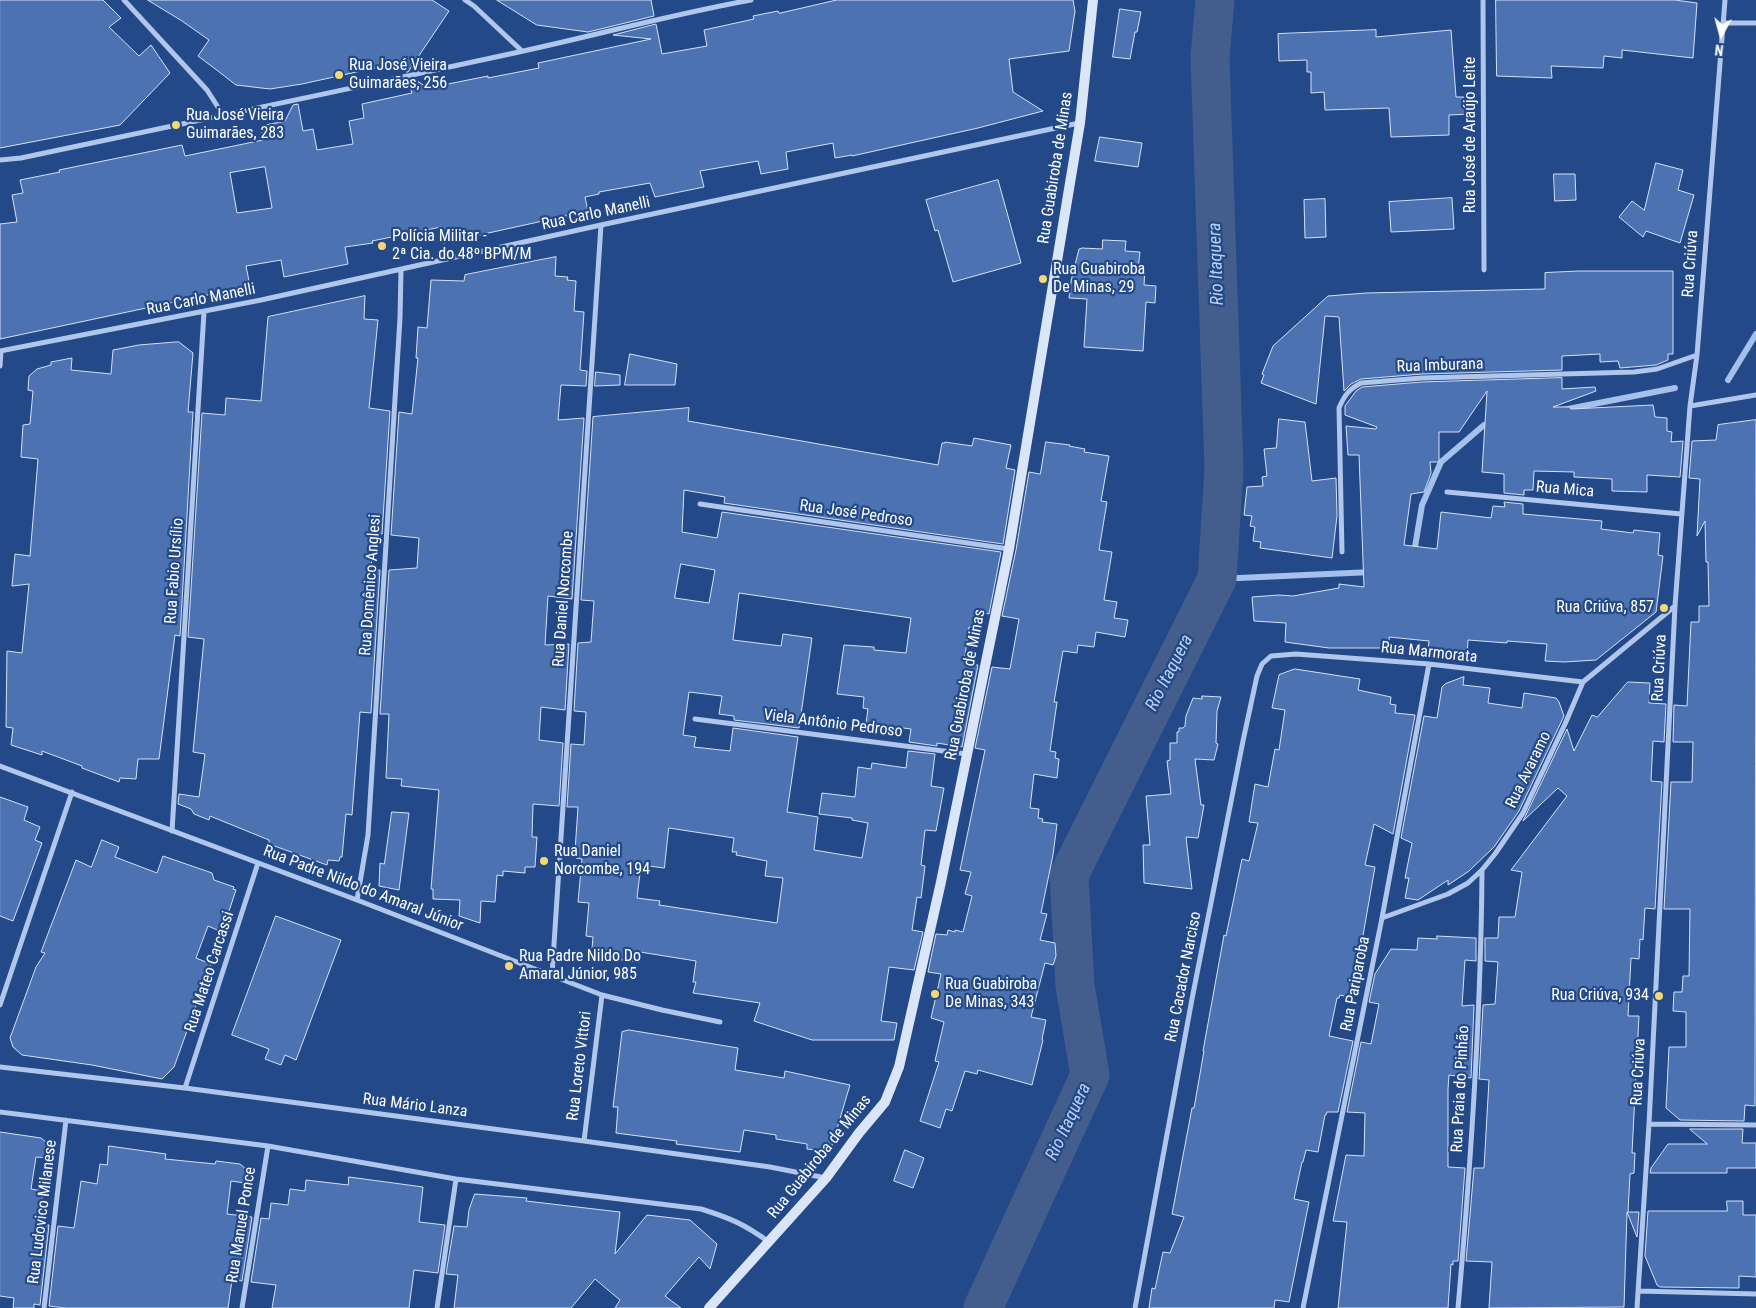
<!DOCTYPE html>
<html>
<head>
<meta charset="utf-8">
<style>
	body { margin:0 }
	#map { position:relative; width:1756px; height:1308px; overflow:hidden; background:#234989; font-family:"Roboto Condensed",sans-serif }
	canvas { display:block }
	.north { position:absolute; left:1696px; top:10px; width:50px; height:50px; -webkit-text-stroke:4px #234989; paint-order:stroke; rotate:187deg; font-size:14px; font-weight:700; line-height:20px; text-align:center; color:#fff }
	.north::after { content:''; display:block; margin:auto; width:18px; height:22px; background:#fff; clip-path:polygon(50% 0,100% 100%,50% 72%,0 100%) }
</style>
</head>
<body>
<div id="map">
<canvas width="1756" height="1308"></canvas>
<div class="north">N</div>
</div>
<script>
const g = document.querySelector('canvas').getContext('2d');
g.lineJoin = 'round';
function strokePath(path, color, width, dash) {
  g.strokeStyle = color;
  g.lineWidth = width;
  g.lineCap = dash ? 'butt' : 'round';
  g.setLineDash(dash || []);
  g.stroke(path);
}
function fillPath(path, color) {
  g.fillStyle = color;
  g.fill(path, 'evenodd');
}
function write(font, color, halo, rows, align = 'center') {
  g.font = font + ' "Roboto Condensed",sans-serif';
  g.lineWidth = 4.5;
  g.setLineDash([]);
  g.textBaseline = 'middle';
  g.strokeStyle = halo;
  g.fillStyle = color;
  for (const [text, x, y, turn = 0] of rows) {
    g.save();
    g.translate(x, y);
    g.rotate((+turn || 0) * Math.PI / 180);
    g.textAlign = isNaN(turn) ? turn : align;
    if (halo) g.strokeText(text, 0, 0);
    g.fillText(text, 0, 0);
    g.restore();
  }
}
const stream = new Path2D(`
	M1728 380 1756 334
	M1563 410 1675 388
	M1414 553 1422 505 1441 462 1484 425 1492 424
	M1217 579 1372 572`);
const river = new Path2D(`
	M983 1308 1090 1075 1075 986 1069 875 1217 579 1224 469 1210 57 1215 0`);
const building = new Path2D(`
	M0 0H103L121 18 109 27 139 56 151 45 170 73 120 125 0 148Z
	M148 0H432L449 11 408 72H406L402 62 302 84 270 89 236 85 218 71 198 56 209 40 182 21Z
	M497 0H651L654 16 588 32 537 25Z
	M837 0H1073L1075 11 1069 51 1009 59 1013 92 1043 111 978 128 852 156V155L835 158 833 143 786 152 788 169 761 174 758 161 700 171 704 187 655 197 650 183 599 192V194L585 197 588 211 443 243 441 227 372 241 373 243 345 247 348 264 284 277 281 260 246 266 250 286 0 339V224L17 222 12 195 23 193 20 180 60 172 59 170 182 145 185 156 263 140 261 126 285 121 293 105 298 104 303 131 313 129 317 150 353 144 349 121 364 118 362 104 412 93 408 80 414 79 428 88 488 76V78L539 68 538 63 651 39 613 35 656 24 662 54 707 46 704 30 754 19 753 16 778 11 779 13ZM265 167 272 208 237 213 230 173Z
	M1496 0H1675L1697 3 1693 58 1622 50V58L1604 56 1603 68 1551 66 1552 78 1497 76Z
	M1120 9 1141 12 1137 32H1135L1130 59 1113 57Z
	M1376 30V37L1451 30 1456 97H1472V114L1449 115V135L1391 137 1389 108 1325 110 1324 92 1311 93V72H1307V60L1279 61 1278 34Z
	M1100 137 1142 143 1138 167 1095 161Z
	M1656 163 1683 170 1678 190 1694 195 1680 243 1646 231 1643 237 1619 217 1632 201 1644 210Z
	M1554 174H1575L1576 200 1555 201Z
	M998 180 1021 263 953 282 938 230 935 231 926 200Z
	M1452 198 1454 229 1391 232 1389 202Z
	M1325 199 1326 237 1305 238 1304 200Z
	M1103 240 1126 241 1125 251 1140 252 1138 269H1145L1144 285 1156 286 1155 303 1146 302 1143 351 1084 347 1087 299 1069 298 1071 281 1079 249 1082 248 1102 249Z
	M556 257 555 276 568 277 567 280 576 281 574 311 584 312 580 370 587 371 586 386 561 385 558 420 584 418 572 599 548 596 545 645 569 644 565 710 541 707 539 740 563 743 559 806 533 804 532 837H537L535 867H525V873L503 871V876L497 875 495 902 481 901 480 923 459 916 460 900 433 899V889H431L439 790 401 786 402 779 386 778 389 714H380L389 570 417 568 419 538 391 535 399 412 412 414 418 358H416L418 327 427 328 431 280 464 281 465 275Z
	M1579 271H1673V354H1668V360L1656 365 1620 368 1618 361 1600 362V354L1562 356V370L1422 374 1361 379 1351 384 1344 391 1339 317 1325 316 1316 404 1261 383 1264 375 1262 374 1273 346 1328 296 1366 293 1545 289V273Z
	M365 296 364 319 378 320 369 408 390 411 382 534 375 533V539H373L371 571 380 570 371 713 360 712 352 815 346 814 342 857H340L339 861 328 860 327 865 269 844V840L210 816 209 820 194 814 191 809 178 804 179 794 199 797 205 754 193 752 204 639 188 637 202 413 225 415 226 398 261 401 268 317Z
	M179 342 193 353 188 412H193L180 636 175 635 159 759H138L136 779 120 778 119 782 82 768V766L42 751V755L11 745 13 728 6 727 7 651 22 653 29 584 12 586 15 554 30 556 38 459 21 457 23 425 30 424 33 391 28 390 29 376 37 369 51 365V362L72 358 71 370 111 374 113 350 139 345Z
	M630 354 677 364 675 385H625Z
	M596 372 620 375V385L595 386Z
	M1562 378V389L1595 387 1596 391 1553 407H1570L1571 409 1653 405 1655 417 1667 418V431L1672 432 1671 442 1683 441 1680 477 1647 475V492L1612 491V479L1574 477V472L1534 471 1533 490H1524V495L1504 493V474L1482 472 1487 391 1459 432H1439V462H1430L1431 473 1424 492 1411 494 1404 545 1437 549 1441 512 1491 518 1493 506 1505 507 1504 502 1523 504V514L1602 521 1601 529 1633 533 1634 530 1660 533 1658 555 1663 556 1656 612 1596 660 1564 662 1545 661 1547 644 1507 641V643L1468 640 1467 655 1448 654V651L1428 650 1429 641 1389 637 1390 648H1329L1285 642 1286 623 1254 621 1252 597 1279 595 1293 596 1339 588V584L1364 587 1359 455H1348L1346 426 1376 429 1377 427 1345 415V406L1356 391 1362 387 1422 382Z
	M689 408 688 421 938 465 942 443H945V442L972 446 974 438 1011 445 1006 468 1015 470 1003 544 724 503 725 497 684 490 682 532 717 538 722 512 1001 552 989 614 984 613 981 629 969 627 964 663 978 665 962 747 937 743V746L909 742 911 729 866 723 868 709 863 708 864 697 837 694 844 645 874 647V650L906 653 911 618 739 593 733 640 781 646 783 634 812 638 799 728 734 720V716L719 714 722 696 689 692 683 735 696 737 694 747 730 751 733 728 798 737 787 812 818 817 814 850 862 858 868 823 852 820V818L819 814 822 793 855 797 858 767 871 769 872 763 906 768 908 751 935 754 931 786 944 788 936 831 925 830 921 865 925 866 921 898 917 897 912 930 923 932 914 970 889 967 881 1021 897 1023 894 1040H812L754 1021 760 1003 693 993 696 982H693L696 961 640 952V962L614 959 615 952 592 949 593 937 586 936 589 903 578 902 582 859 576 858 575 851 578 807H567L571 744 584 745 586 712 574 711 578 643 591 642 594 601 581 600 593 417ZM681 564 715 570 709 603 675 598ZM669 828 734 838 732 852H737L736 855 767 861 765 876 783 878 777 923 659 905 660 901 637 898 641 865 664 868Z
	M1279 419 1305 422 1312 481 1336 478 1337 516 1332 558 1260 548 1261 542 1253 541 1255 527 1250 526 1252 516 1244 515 1247 487 1263 486 1262 477 1267 476 1264 449 1276 448Z
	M1756 420 1755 1106 1745 1105 1744 1121 1680 1120 1666 1108 1669 1047H1686V1012L1673 1011 1674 992H1682L1683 976H1689L1690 909H1664L1671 782H1692L1693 742H1673L1674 705 1687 706 1691 622H1699V606H1709L1708 562H1706L1705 521 1697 536 1700 479 1689 478 1692 441 1716 440 1718 425Z
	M1046 442 1070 445 1069 446 1085 449 1084 452 1109 456 1101 501 1107 502 1099 550 1112 552 1104 600 1117 602 1114 618 1128 620 1125 637 1096 632 1094 647 1078 645 1077 653 1063 651 1054 702H1057L1050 751 1056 752 1055 758 1059 759 1057 778 1034 774 1030 808 1039 809 1038 818 1043 819 1042 822 1057 824 1053 855 1041 913 1047 914 1040 940 1055 943 1056 956 1053 965 1045 963 1031 1017 1046 1020 1042 1039 1043 1040 1032 1085 978 1070 977 1074 965 1071 952 1111 946 1109 940 1128 920 1121 939 1062 935 1061 944 1022 931 1018 941 974 928 972 936 934 947 935 948 930 955 932V930L963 932 972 896 965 894 971 872 960 870 985 750 975 748 992 667 1010 669 1019 619 1002 616 1016 550 1029 472 1040 474Z
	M1295 669 1360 679 1358 690 1391 697 1390 704 1396 705 1395 713 1415 715 1393 834 1374 824 1365 865 1375 867 1352 998 1340 995 1339 998H1337L1329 1036 1353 1041 1338 1112H1327L1326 1115H1325L1318 1152 1306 1150 1303 1162H1302L1294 1199 1309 1202 1289 1302 1275 1300 1274 1308H1149L1152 1288 1155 1289 1163 1252 1170 1253 1184 1217 1172 1214 1192 1108H1194L1204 1051H1203L1224 935 1226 936 1242 859 1249 861 1258 823 1249 822 1255 784 1268 787 1275 749 1279 750 1285 710 1272 708 1279 675Z
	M1464 677 1463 685 1490 688 1488 703 1522 708 1524 693 1556 698 1559 702 1564 716 1519 811 1494 847 1469 871 1448 885V880L1418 900 1405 898 1409 878H1405L1412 843 1401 838 1424 716 1437 718 1442 687 1445 684Z
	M1628 682 1650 683 1649 703 1666 704 1664 742 1653 741 1651 781 1662 782 1655 909 1645 908 1643 940 1640 939 1639 959 1631 958 1628 1016H1639L1632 1153H1635L1634 1173 1630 1174 1628 1212H1639L1637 1237 1627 1212 1624 1307 1489 1308 1492 1262 1466 1261 1474 1168H1484L1489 1080 1479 1079 1483 1005 1495 1004 1498 962 1485 961V938H1498L1499 917H1515L1522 872 1511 870 1567 796 1558 788 1523 821 1567 729 1574 751 1592 715 1597 717Z
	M1202 696 1221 697 1217 711 1216 743 1218 744 1214 760 1195 759 1201 805H1204L1198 838 1186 837 1192 889 1144 883 1143 845H1150L1146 796 1171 794 1167 761 1170 760V743H1177V732H1179V728H1183L1185 726 1186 716 1193 698 1202 699Z
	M0 797 28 807 24 820 40 827 35 840 42 843 13 921 0 916Z
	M392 812 409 813 399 890 379 886 380 863 384 864Z
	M102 840 119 847 115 857 157 873 163 856 212 873 214 880 234 887 233 889 236 890 222 932 208 926 196 958 211 964 174 1067 162 1079 92 1065 22 1055 13 1047 10 1038 36 967 45 953 41 952 76 860 91 867Z
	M276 916 341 940 296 1060 285 1055 281 1065 265 1059 269 1049 232 1035Z
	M1437 936 1476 938V961L1465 960 1462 1006 1474 1005 1471 1078 1449 1075 1448 1089V1167L1465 1168 1458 1261H1453V1265L1451 1264 1448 1308H1338L1347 1222 1333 1221 1346 1155 1364 1156 1365 1113 1347 1112 1361 1042 1371 1044 1379 1004 1369 1002 1375 974 1391 949 1417 950 1418 938 1437 939Z
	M629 1030 738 1048 735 1070 784 1078 785 1071 850 1085 830 1152 807 1149V1144L776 1139V1135L744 1130 740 1152 676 1144 677 1141 616 1133 618 1107H613L622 1032Z
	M1690 1129H1743L1742 1143H1756V1168H1727V1173H1650L1651 1168 1668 1144H1707Z
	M0 1132 41 1138 51 1146 49 1158 36 1157 31 1189 43 1191 38 1223 49 1225 40 1305 34 1304V1308H13L14 1298 0 1296Z
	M109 1146 166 1154 165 1159 215 1164 216 1161 240 1164 247 1170 245 1183 231 1181 227 1214 252 1217 242 1281 232 1280 228 1308H65L49 1306 58 1226 74 1228 81 1181 97 1184 100 1164 107 1165Z
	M905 1150 924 1158 913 1188 894 1181Z
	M349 1177 423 1187 419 1222 445 1225 438 1273 414 1270 409 1308H272L276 1285 251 1282 261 1218 269 1219 271 1203 288 1205 290 1189 305 1191 306 1180 348 1185Z
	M475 1194 527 1198 526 1201 620 1212 615 1254 647 1215 690 1220 717 1244 710 1269 699 1257 665 1296 681 1308H615L620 1300 595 1279 571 1308H454L458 1275 446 1274 454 1226 467 1227 469 1210Z
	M1727 1201H1743V1215H1756V1277L1739 1276V1288L1660 1287 1657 1285 1645 1256 1648 1211H1727Z`);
const street = new Path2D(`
	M124 0 207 90 223 115
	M465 0 474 6 522 51
	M1483 0 1484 270
	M1723 23H1756
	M0 160 21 158C188 123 353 88 519 52 597 35 673 14 751 0
	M0 351 261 300 601 225 1079 123
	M0 366 1 351
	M1690 406 1756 395
	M1447 492 1681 514
	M700 504 1009 549
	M1342 552 1339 408C1344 396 1349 389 1361 383L1422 378 1634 372 1657 369 1697 355
	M695 719 967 754
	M0 766 357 900 602 995 662 1010 720 1022
	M172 831 204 312
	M357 900 368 835 400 318 401 270
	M1382 918 1448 894 1468 883 1482 870 1495 854 1523 813 1565 724 1583 682 1675 606
	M552 975 601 225
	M0 1005 72 792
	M0 1067 185 1088 584 1141 770 1167 826 1178
	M185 1088 258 863
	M0 1112 268 1146 456 1179 701 1209C730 1218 744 1224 769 1242
	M1649 1124 1756 1125
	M584 1141 602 995
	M1638 1291 1756 1294
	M44 1308 66 1120
	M242 1308 268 1146
	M437 1308 456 1179
	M1135 1308 1192 999 1243 741 1257 676 1262 664 1271 656 1296 654 1429 664 1583 682
	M1303 1308 1382 918 1429 664
	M1458 1308C1471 1163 1481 1016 1482 870
	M1637 1308 1649 1124 1675 606 1690 406 1697 355 1725 0`);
const secondary = new Path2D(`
	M709 1308 826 1178 859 1133 885 1102 899 1067 941 882 1009 549 1080 123 1093 0`);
const markers = [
	[339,75,5,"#f5d873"],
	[176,125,5,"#f5d873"],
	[382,246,5,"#f5d873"],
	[1043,279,5,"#f5d873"],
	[1664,608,5,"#f5d873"],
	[544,861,5,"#f5d873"],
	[509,966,5,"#f5d873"],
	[935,994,5,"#f5d873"],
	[1659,996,5,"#f5d873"]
];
const poiNames = [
	["Rua José Vieira",349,66],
	["Guimarães, 256",349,84],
	["Rua José Vieira",186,116],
	["Guimarães, 283",186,134],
	["Polícia Militar -",392,237],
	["2ª Cia. do 48º BPM/M",392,255],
	["Rua Guabiroba",1053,270],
	["De Minas, 29",1053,288],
	["Rua Criúva, 857",1654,608,"right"],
	["Rua Daniel",554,852],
	["Norcombe, 194",554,870],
	["Rua Padre Nildo Do",519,957],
	["Amaral Júnior, 985",519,975],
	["Rua Guabiroba",945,985],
	["De Minas, 343",945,1003],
	["Rua Criúva, 934",1649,996,"right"]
];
const streetNames = [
	["Rua José de Araújo Leite",1471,135,-90],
	["Rua Guabiroba de Minas",1056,168,-81],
	["Rua Carlo Manelli",596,214,-12],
	["Rua Criúva",1691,264,-86],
	["Rua Carlo Manelli",201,300,-11],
	["Rua Imburana",1440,366,-2],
	["Rua Mica",1565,490,5],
	["Rua José Pedroso",856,514,8],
	["Rua Fabio Ursílio",175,571,-86],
	["Rua Domênico Anglesi",371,585,-86],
	["Rua Daniel Norcombe",564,599,-86],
	["Rua Marmorata",1429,653,6],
	["Rua Criúva",1660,668,-87],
	["Rua Guabiroba de Minas",966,685,-79],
	["Viela Antônio Pedroso",833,724,7],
	["Rua Avaramo",1529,770,-64],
	["Rua Padre Nildo do Amaral Júnior",363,889,21],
	["Rua Mateo Carcassi",210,972,-72],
	["Rua Cacador Narciso",1184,977,-79],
	["Rua Pariparoba",1356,984,-79],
	["Rua Loreto Vittori",580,1066,-83],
	["Rua Criúva",1639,1072,-87],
	["Rua Praia do Pinhão",1461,1089,-87],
	["Rua Mário Lanza",415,1106,7],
	["Rua Guabiroba de Minas",820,1157,-51],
	["Rua Ludovico Milanese",43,1212,-83],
	["Rua Manuel Ponce",242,1225,-81]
];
const waterNames = [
	["Rio Itaquera",1217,264,-92],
	["Rio Itaquera",1170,673,-63],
	["Rio Itaquera",1069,1122,-65]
];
strokePath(stream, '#a4c0eb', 6);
strokePath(river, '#435d8c', 39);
fillPath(building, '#4c72b1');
strokePath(building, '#d4e2f7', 1);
strokePath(street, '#b0c6ea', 5);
strokePath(secondary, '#dbe5f8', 10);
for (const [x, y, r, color] of markers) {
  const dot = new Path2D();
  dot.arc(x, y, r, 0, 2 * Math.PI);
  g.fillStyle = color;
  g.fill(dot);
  strokePath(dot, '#234989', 2);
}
write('16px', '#fff', '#234989', poiNames, 'left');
write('16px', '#fff', '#234989', streetNames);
write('italic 18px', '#bcd0f1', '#234989', waterNames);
</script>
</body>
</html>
